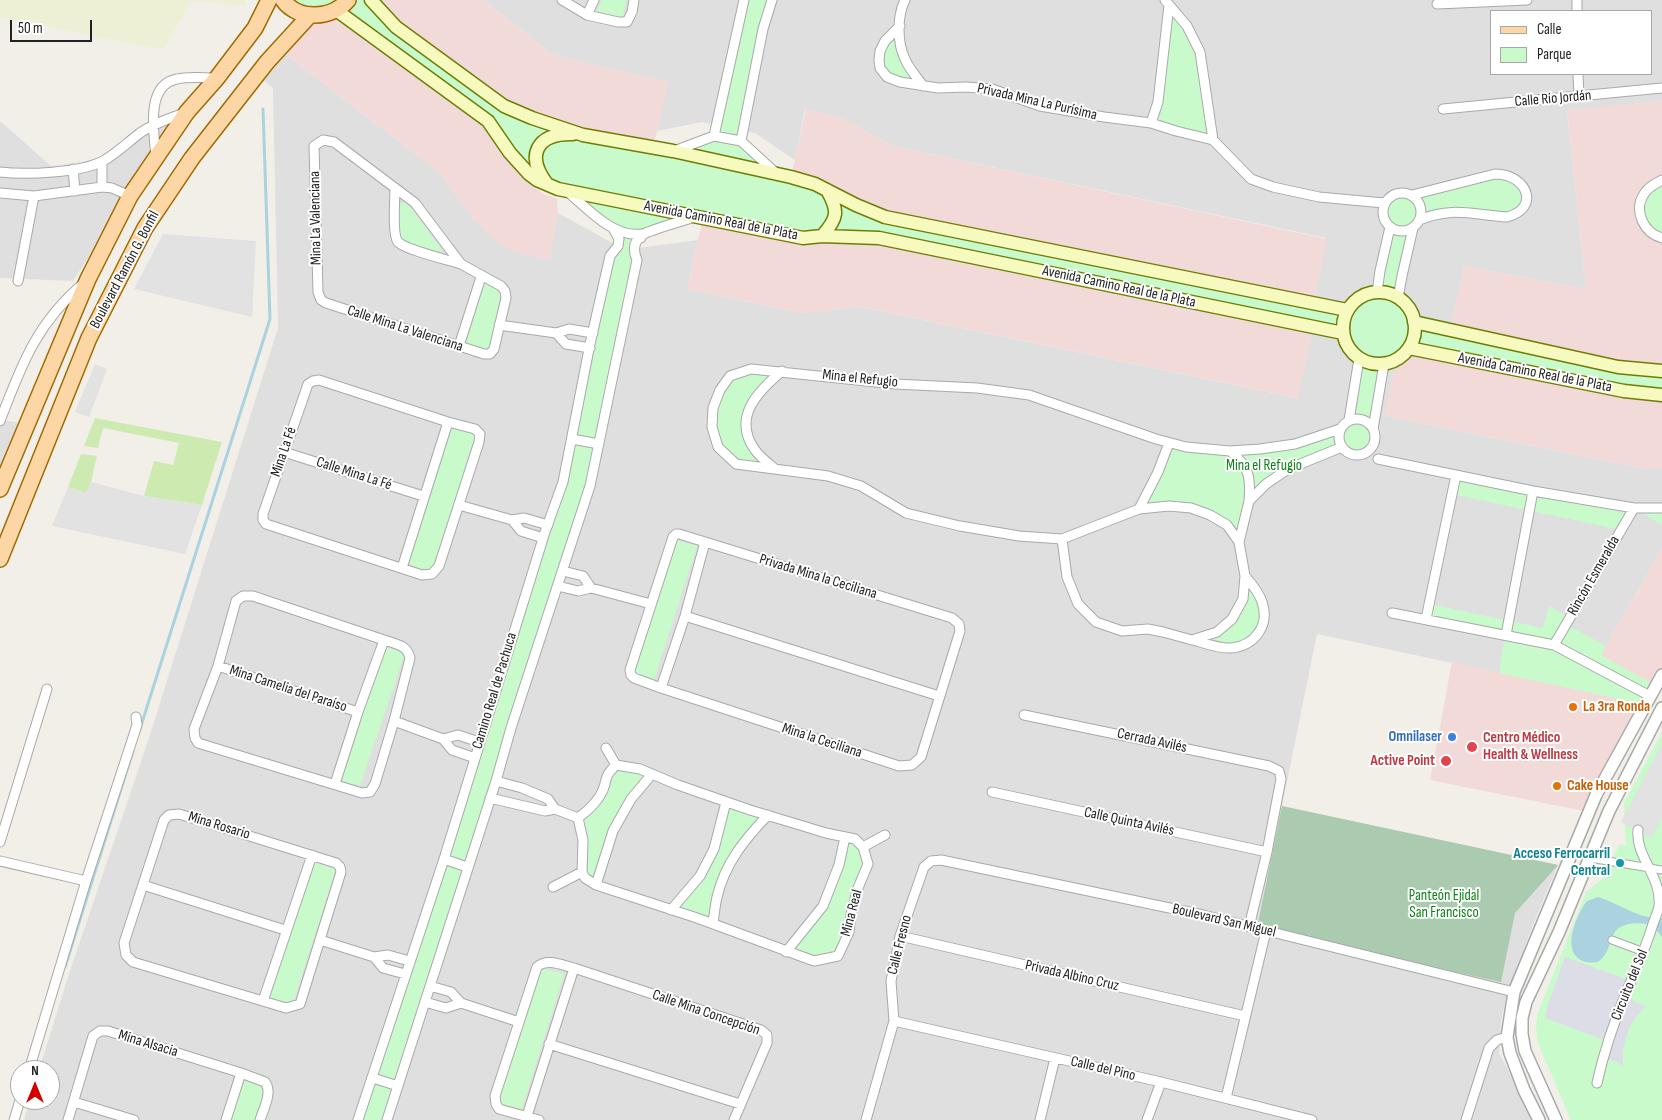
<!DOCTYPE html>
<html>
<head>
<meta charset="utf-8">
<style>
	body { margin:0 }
	#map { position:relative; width:1662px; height:1120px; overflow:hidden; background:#f2efe9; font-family:"Sofia Sans Condensed",sans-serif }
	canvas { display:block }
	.legend { position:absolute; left:1490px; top:10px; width:162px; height:65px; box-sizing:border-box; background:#fff; border:1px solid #a7a7a7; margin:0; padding:6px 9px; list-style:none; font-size:15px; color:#222 }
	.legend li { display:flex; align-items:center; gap:10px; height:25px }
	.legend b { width:25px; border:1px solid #a7a7a7 }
	.north { position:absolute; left:10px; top:1060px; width:50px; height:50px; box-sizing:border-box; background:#fff; border:1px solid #a7a7a7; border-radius:50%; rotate:0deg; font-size:14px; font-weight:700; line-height:20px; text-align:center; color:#222 }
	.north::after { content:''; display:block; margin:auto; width:18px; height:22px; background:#d40000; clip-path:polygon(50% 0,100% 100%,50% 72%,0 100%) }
	.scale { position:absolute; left:10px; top:20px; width:82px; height:22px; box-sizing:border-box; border:2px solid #222; border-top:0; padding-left:6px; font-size:15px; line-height:18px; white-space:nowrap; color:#222; -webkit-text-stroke:4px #fff; paint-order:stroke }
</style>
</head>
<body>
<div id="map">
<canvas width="1662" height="1120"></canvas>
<ul class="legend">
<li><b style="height:6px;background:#fcd6a4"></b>Calle</li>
<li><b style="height:14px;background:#c8facc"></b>Parque</li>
</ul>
<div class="north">N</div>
<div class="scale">50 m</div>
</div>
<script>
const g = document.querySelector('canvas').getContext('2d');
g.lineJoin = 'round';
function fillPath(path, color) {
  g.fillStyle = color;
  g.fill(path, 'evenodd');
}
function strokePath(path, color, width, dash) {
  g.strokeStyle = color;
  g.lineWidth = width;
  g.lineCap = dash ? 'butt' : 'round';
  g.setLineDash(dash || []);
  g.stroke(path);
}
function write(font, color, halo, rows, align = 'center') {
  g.font = font + ' "Sofia Sans Condensed",sans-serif';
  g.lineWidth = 4;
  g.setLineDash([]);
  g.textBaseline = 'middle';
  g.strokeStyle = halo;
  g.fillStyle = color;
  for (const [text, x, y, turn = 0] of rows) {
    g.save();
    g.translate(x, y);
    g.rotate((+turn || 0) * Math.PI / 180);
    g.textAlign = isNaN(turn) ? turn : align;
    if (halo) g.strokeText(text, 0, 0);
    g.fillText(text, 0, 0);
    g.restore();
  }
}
const residential = new Path2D(`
	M483 0H1662V101L1567 111 1586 289 1464 266 1450 330 1314 303 1326 238 893 146 841 118 805 109 795 160 755 133 702 122 657 131 668 82 563 58 549 52ZM1491 11H1651V74H1491Z
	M279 49 440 173 474 220 487 232 523 254 549 259 558 213 618 246 639 248 698 240 687 289 801 313 861 307 1297 398 1313 327 1343 333 1389 363 1396 360 1385 416 1646 469H1662V548L1601 655 1656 686 1644 707 1615 698 1317 634 1282 806 1558 865 1531 930 1506 998 1501 1020 1499 1053 1535 1120H24L30 1100H50V1070H39L67 980 148 741 278 328 273 88 257 75Z
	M187 112 129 195 73 281 0 278V121L51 166 77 163 114 154 141 132Z
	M0 420 21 423 0 482Z`);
const commercial = new Path2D(`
	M371 0H483L549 52 563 58 669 82 653 148 583 135 504 106Z
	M336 10 488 121 510 153 524 180 544 194 557 199 558 213 549 260 523 254 502 246 474 220 440 173 279 49 310 15Z
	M1662 101V371L1450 330 1464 266 1586 289 1567 110Z
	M806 109 841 118 893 146 1327 239 1314 303 885 217 791 177Z
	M703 218 852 236 1313 327 1298 398 862 307 801 313 687 289Z
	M1409 348 1662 395V469H1646L1385 416 1396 360Z
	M1662 548V675L1656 686 1601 655Z
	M1452 662 1615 698 1644 707 1588 812 1430 780Z`);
const farmland = new Path2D(`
	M0 0H245L246 6 191 1 163 50 0 17Z`);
const grass = new Path2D(`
	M95 418 222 442 202 505 144 496 154 461 173 465 179 443 103 428 98 448 84 446Z
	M81 454 97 456 91 482 86 493 68 487Z`);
const cemetery = new Path2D(`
	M1282 806 1558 865 1515 913 1501 982 1257 928Z`);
const park = new Path2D(`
	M283 0H371L396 27 532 118 673 151 714 136 744 0H772L741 141 777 173 856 205 1347 310C1356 299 1364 295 1377 292L1390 227C1374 208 1388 186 1412 195L1504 174 1526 195 1514 215 1459 211 1418 223 1413 228 1398 298 1407 305 1414 321 1662 371V395L1409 348 1396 360 1384 364C1381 385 1376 406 1374 427 1373 434 1376 440 1372 446 1364 458 1350 455 1341 447L1288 469 1249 501 1239 542 1227 525 1191 508 1139 509 1169 443 1260 449 1340 429 1346 422 1359 359 1346 345 1343 333 879 238 822 236 695 217 642 234 590 486 387 1120H358L563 482 590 344 613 244V228L599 213 575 194 537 180 488 121 336 10 323 15Z
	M602 0H626L623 17 597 11Z
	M1169 5 1200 52 1213 140 1151 123Z
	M900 26V47L923 86 900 82 880 68 885 41Z
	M1662 180V238L1641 221 1644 194Z
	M406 201 442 250 439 252 399 240 398 205Z
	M483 280 501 290 489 350 462 343Z
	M751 369 782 371 754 399 747 436 776 470 736 464 718 447 713 408 730 376Z
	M451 426 476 435 431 572 407 563Z
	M1456 475 1533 491 1662 508V525L1634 508 1621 530 1452 494Z
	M677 540 697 546 654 680 634 674Z
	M1245 576 1262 600V626L1242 646 1192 640 1217 632 1243 599Z
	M1429 604 1543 628 1549 606 1570 618 1566 624 1606 646 1601 655 1656 686 1644 707 1615 698 1499 673 1505 635 1426 619Z
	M383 646 405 653 360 786 340 780Z
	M1662 732V1120H1571L1538 1043 1536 1025 1538 1012 1586 892 1606 876 1619 844 1626 846 1624 803Z
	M616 765 652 774 631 799 595 883 584 873 581 820Z
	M726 802 768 815 728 865 713 924 671 910 700 876Z
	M845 837 855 839 868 864 838 956 814 961 786 952 823 906Z
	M313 862 336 869 292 1006 268 998Z
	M541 968 564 974 522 1109 498 1103 522 1022Z
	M243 1078 266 1088 256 1120H230Z`);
const parking = new Path2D(`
	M163 234 256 241 252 317 134 289Z
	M95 364 107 369 89 417 75 412Z
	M91 482 144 496 202 505 185 554 52 526 68 487 86 493Z
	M1662 744V817L1651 838 1621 822Z`);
const plaza = new Path2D(`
	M1565 957 1631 981 1627 990 1631 999 1636 1003 1646 1006 1634 1019 1628 1031 1623 1050V1066L1617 1062 1611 1060 1601 1062 1607 1041 1545 1018 1548 1004Z`);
const water = new Path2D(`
	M1598 897C1618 903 1641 920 1662 918V937C1658 932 1653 926 1647 924 1638 922 1620 923 1615 932 1608 943 1610 953 1598 962 1595 962 1590 963 1586 962 1559 955 1576 915 1587 901Z`);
const stream = new Path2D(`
	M140 729 270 319 263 109
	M65 967 133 751`);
const pedestrian = new Path2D(`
	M1590 858 1662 870
	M1612 940 1644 952`);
const minor = new Path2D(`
	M562 0 587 15 618 22H627L632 12 634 0
	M772 0 763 29 741 141 776 173
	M905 0C897 16 897 43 905 59 909 69 917 77 923 86
	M1165 0 1187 26 1200 52 1213 140 1251 179 1273 187 1319 197 1384 203
	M1577 0V11
	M1437 4 1527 0
	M587 15 594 0
	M900 26 885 41 880 51 879 60 880 68 887 77 900 82 938 88 966 87 992 89 1040 106 1104 117 1151 123 1176 131 1213 140
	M1578 74 1579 97
	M1443 109 1662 88
	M1151 123 1158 102 1169 5
	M714 136 741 141
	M323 140 334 142 415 203 461 264 501 286 505 291 506 298 494 349 490 354H484L459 346 326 303 321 300 318 292 314 146Z
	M674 151 714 136 744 0
	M156 156C154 133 145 85 177 79 190 76 204 78 217 78
	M102 162V187
	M73 169 75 191
	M0 172C25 175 81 173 103 161 117 153 128 142 140 133 154 123 171 118 187 112
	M1662 180C1655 184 1648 187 1644 194 1633 211 1644 233 1662 238
	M395 188C395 199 392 235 398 242 406 250 448 260 461 264
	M568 192C588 209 613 238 642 234L641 238
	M1383 212a19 19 0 1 1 38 0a19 19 0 1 1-38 0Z
	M0 193 34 196 102 187 112 188 130 196
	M1412 195 1495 174C1527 174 1541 208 1507 217 1473 215 1453 206 1419 220
	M18 281 34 196
	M1377 292 1380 271 1390 227
	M1398 298 1402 276 1413 228
	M499 325 556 333
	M459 346 481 277
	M590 348 566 344 556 333 569 329 593 333
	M319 380 448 422 475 429 480 434 479 442 439 566 432 574 422 575 266 524 263 520V514L308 384 313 381Z
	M1339 437a18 18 0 1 1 36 0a18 18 0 1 1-36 0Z
	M1349 420 1359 359
	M0 421C21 366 37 322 84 283
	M1373 429 1384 364
	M572 439 599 444
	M1230 451C1249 466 1251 477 1249 501
	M284 452 423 496
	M1378 459 1533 491 1634 508H1662
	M775 469C768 463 760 457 755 450 732 418 757 392 782 371
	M459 505 512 520
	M1139 509 1158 472 1169 443
	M676 534H679L952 618 959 624 960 631 921 757 912 765 899 766 661 688 634 678 631 675 630 670 673 537Z
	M543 538 521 531 512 520 524 518 548 525
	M1062 539 1067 577 1078 604 1096 622 1122 631 1148 629 1163 632 1192 640 1217 632 1232 619 1243 599 1245 576 1239 542 1249 501 1266 484 1288 469 1342 447
	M1239 542 1227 525 1210 515 1191 508 1169 506 1139 509 1062 539 1019 536 960 526 906 513 861 486 828 476 736 464 718 447 712 427 713 408 720 390 730 376 751 369 895 384 977 388 1029 395 1156 439 1186 447 1230 451 1260 449 1295 444 1340 429
	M402 568 448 422
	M558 586 578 591 591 588 583 576 563 571
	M591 588 651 604
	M243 596H253L384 640C396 644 407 645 410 658L394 721 375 784 370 792 362 793 198 743 195 738 194 729 218 666 236 601Z
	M1392 613 1554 645 1650 696
	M685 616 939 696
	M1426 619 1456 475
	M1506 635 1533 491
	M1193 640C1204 643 1219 649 1231 648 1255 646 1270 625 1262 602 1259 592 1251 583 1245 576
	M1554 645 1634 508
	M218 666 358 712
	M661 688 685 616 705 542
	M1024 715 1269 766 1279 771 1281 779 1267 852 1249 927
	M394 721 443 739
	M606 748 616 765 640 769 678 785 750 810 826 833 855 839 863 847 868 864 858 888 851 914 849 932 838 956 814 961 697 918 596 885 585 878 582 872 583 840 578 818C589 810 598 802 603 790 608 776 604 777 616 765
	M475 758 452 750 443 739 458 735 479 742
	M335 784 358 712 384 640
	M992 792 1267 852
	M490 798 545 811 555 809 548 799 522 788 496 781
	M555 809 578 818
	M179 814 336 863 340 867 341 872 300 1004 286 1008 133 962 126 955 124 943 164 820 169 815Z
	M0 842 47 689
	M863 847 885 835
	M444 859 467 867
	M0 861 86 881
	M143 885 285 930
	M596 885 613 831 631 799 652 774
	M553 887 582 872
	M671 910 700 876 714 849 726 802
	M713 924C714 915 715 906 717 897 725 863 745 839 768 815
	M900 936 1245 1016
	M320 940 374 957
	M786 952 823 906 839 865 845 837
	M405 974 383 968 374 957 388 955 409 961
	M263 1001 312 855
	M425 1002 446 1008 461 1003 451 992 430 986
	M461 1003 519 1022
	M894 1021 1161 1082 1312 1120
	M549 1044 740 1104
	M29 1070 86 881 137 725 136 717
	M373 1078 398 1086
	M1597 1083C1604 1051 1615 1019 1628 988 1637 967 1646 947 1653 924 1655 918 1658 912 1659 906 1662 876 1635 857 1638 830
	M1226 1098 1266 931
	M74 1102 134 1120
	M527 1116 574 968
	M14 1120 20 1100
	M68 1120 93 1036 100 1031H108L241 1073 265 1082C273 1092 263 1110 260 1120
	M226 1120 241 1073
	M358 1120 444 859 545 532 563 482 590 344 610 256 618 246 619 239 613 228
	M387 1120 496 781 511 728 590 486 637 260C633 251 633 242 642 235 649 230 683 221 694 217
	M539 1120 499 1109 496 1104 495 1096 537 967C547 958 561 965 574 968L761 1030 767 1035V1043L734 1120
	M866 1120 894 1021 891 981 900 936 924 867 931 861 941 860 1203 915 1514 992
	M1040 1120 1055 1058
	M1147 1120 1161 1082
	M1466 1120 1489 1048 1497 1040 1507 1037`);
const tertiary = new Path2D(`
	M1539 1120 1524 1090 1510 1053 1507 1037 1514 992 1596 795 1662 675
	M1556 1120 1525 1051 1522 1034V1018L1526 1002 1559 932 1609 811 1662 708`);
const secondary = new Path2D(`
	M371 0 396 27 504 106 532 118 583 135 673 151 791 177 815 184 856 205 885 217 1347 310
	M336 10 488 121 510 153 529 174 537 180 558 189 803 238 822 236 879 238 1343 333
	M547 184C525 155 537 133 573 134
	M822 236C838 218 839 211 827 190
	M1343 328a36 36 0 1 1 72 0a36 36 0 1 1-72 0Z
	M1414 322 1618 367 1662 371
	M1409 348 1624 391 1662 395`);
const primary = new Path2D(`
	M283 0C298 21 332 19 348 0
	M0 489 88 279 130 196 187 112 217 78 255 28 269 0
	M0 559 89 338 145 228 192 158 267 62 310 15`);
const markers = [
	[1573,707,5,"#e8710a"],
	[1452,737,5,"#3f7fe0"],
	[1472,747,6,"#e0444e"],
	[1446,761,6,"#e0444e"],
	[1557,786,5,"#e8710a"],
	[1620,863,5,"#0f9aa8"]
];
const streetNames = [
	["Calle Río Jordán",1553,99,-5],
	["Privada Mina La Purísima",1037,102,13],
	["Mina La Valenciana",316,218,-91],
	["Avenida Camino Real de la Plata",721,221,11],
	["Boulevard Ramón G. Bonfil",125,270,-62],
	["Avenida Camino Real de la Plata",1119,287,12],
	["Calle Mina La Valenciana",405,329,18],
	["Avenida Camino Real de la Plata",1535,373,11],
	["Mina el Refugio",860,379,6],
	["Mina La Fé",284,452,-71],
	["Calle Mina La Fé",354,474,18],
	["Rincón Esmeralda",1594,576,-60],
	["Privada Mina la Ceciliana",818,577,17],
	["Mina Camelia del Paraíso",288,689,18],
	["Camino Real de Pachuca",495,691,-73],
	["Mina la Ceciliana",822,741,18],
	["Cerrada Avilés",1152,741,12],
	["Calle Quinta Avilés",1129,822,12],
	["Mina Rosario",219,826,17],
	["Mina Real",852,913,-75],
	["Boulevard San Miguel",1224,921,13],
	["Calle Fresno",900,945,-76],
	["Privada Albino Cruz",1072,976,13],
	["Circuito del Sol",1630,985,-68],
	["Calle Mina Concepción",706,1013,19],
	["Mina Alsacia",148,1044,17],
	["Calle del Pino",1103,1069,13]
];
const parkNames = [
	["Mina el Refugio",1264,466],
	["Panteón Ejidal",1444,896],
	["San Francisco",1444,913]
];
const foodNames = [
	["La 3ra Ronda",1583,707],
	["Cake House",1567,786]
];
const shopNames = [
	["Omnilaser",1442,737]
];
const healthNames = [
	["Centro Médico",1483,738],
	["Health & Wellness",1483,755],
	["Active Point",1435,761,"right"]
];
const cultureNames = [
	["Acceso Ferrocarril",1610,854],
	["Central",1610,871]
];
fillPath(residential, '#e0dfdf');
fillPath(commercial, '#f2dad9');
fillPath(farmland, '#eef0d5');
fillPath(grass, '#cdebb0');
fillPath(cemetery, '#aacbaf');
fillPath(park, '#c8facc');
fillPath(parking, '#e2e2e2');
fillPath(plaza, '#dddde8');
fillPath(water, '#aad3df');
strokePath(stream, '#aad3df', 3);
strokePath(pedestrian, '#a9a9a9', 9);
strokePath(minor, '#a9a9a9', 11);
strokePath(tertiary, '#a9a9a9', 14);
strokePath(secondary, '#707d05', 15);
strokePath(primary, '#a06b00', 18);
strokePath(pedestrian, '#fff', 7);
strokePath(minor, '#fff', 9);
strokePath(tertiary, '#fff', 11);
strokePath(secondary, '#f7fabf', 12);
strokePath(primary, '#fcd6a4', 15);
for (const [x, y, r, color] of markers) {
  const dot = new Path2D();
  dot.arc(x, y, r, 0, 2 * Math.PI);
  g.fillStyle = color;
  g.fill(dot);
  strokePath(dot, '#fff', 2);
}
write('15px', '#222', '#fff', streetNames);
write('15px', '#0c8416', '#fff', parkNames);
write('bold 15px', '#c56008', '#fff', foodNames, 'left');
write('bold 15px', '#366cbe', '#fff', shopNames, 'right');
write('bold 15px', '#be3a42', '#fff', healthNames, 'left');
write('bold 15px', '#0d838f', '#fff', cultureNames, 'right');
</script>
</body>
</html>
